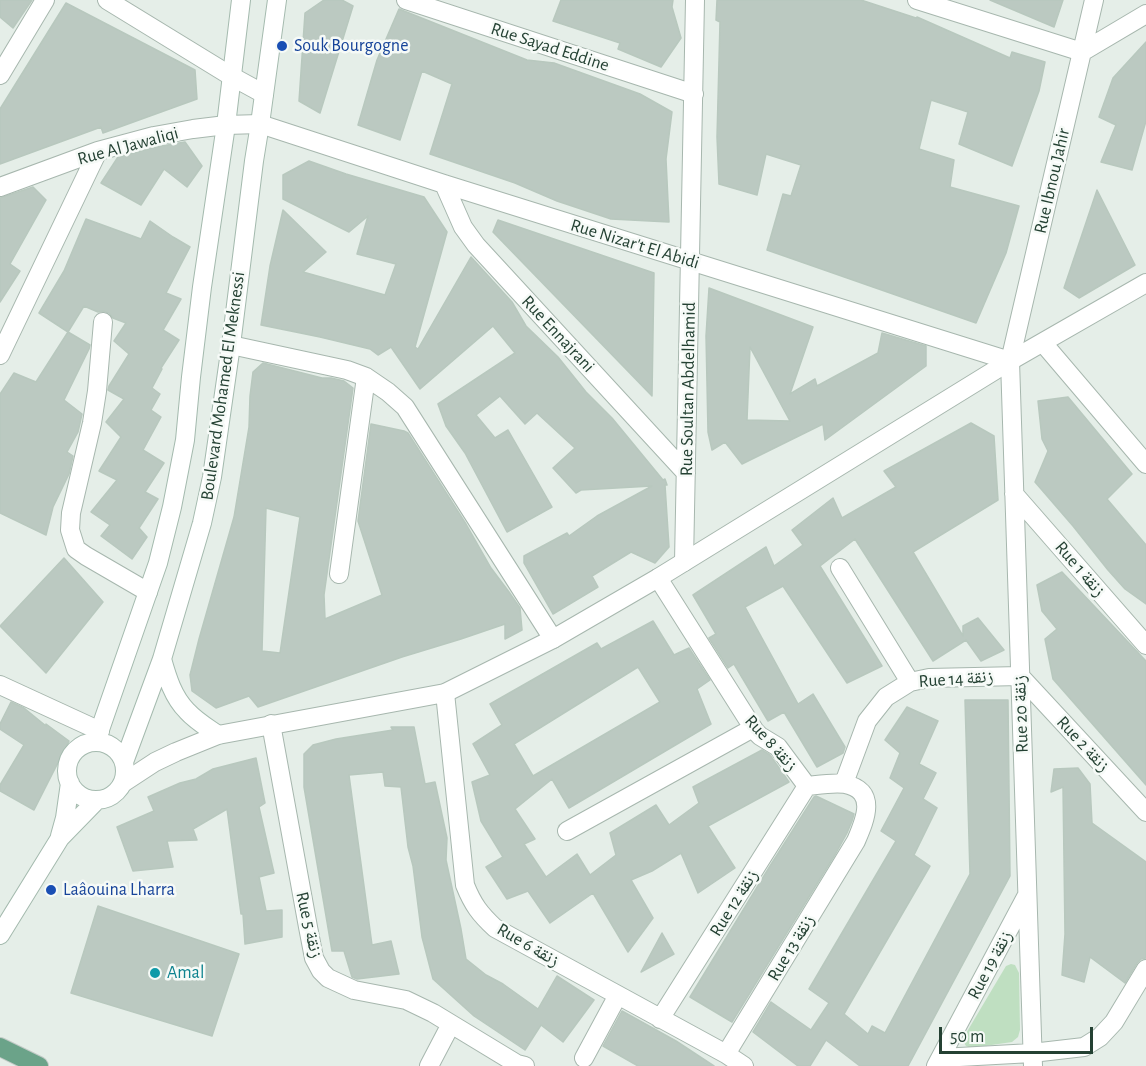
<!DOCTYPE html>
<html>
<head>
<meta charset="utf-8">
<style>
	body { margin:0 }
	#map { position:relative; width:1146px; height:1066px; overflow:hidden; background:#e5eee8; font-family:"Alegreya Sans",sans-serif }
	canvas { display:block }
	.scale { position:absolute; left:939px; top:1027px; width:154px; height:27px; box-sizing:border-box; border:3px solid #244133; border-top:0; padding-left:8px; font-size:18px; line-height:21px; white-space:nowrap; color:#244133; -webkit-text-stroke:4px #f6faf7; paint-order:stroke }
</style>
</head>
<body>
<div id="map">
<canvas width="1146" height="1066"></canvas>
<div class="scale">50 m</div>
</div>
<script>
const g = document.querySelector('canvas').getContext('2d');
g.lineJoin = 'round';
function fillPath(path, color) {
  g.fillStyle = color;
  g.fill(path, 'evenodd');
}
function strokePath(path, color, width, dash) {
  g.strokeStyle = color;
  g.lineWidth = width;
  g.lineCap = dash ? 'butt' : 'round';
  g.setLineDash(dash || []);
  g.stroke(path);
}
function write(font, color, halo, rows, align = 'center') {
  g.font = font + ' "Alegreya Sans","Noto Naskh Arabic",sans-serif';
  g.lineWidth = 5;
  g.setLineDash([]);
  g.textBaseline = 'middle';
  g.strokeStyle = halo;
  g.fillStyle = color;
  for (const [text, x, y, turn = 0] of rows) {
    g.save();
    g.translate(x, y);
    g.rotate((+turn || 0) * Math.PI / 180);
    g.textAlign = isNaN(turn) ? turn : align;
    if (halo) g.strokeText(text, 0, 0);
    g.fillText(text, 0, 0);
    g.restore();
  }
}
const green = new Path2D(`
	M1011 964 1015 965 1019 973 1020 1030 1018 1037 1012 1042 971 1048 966 1046 963 1041 965 1035 1006 966Z`);
const building = new Path2D(`
	M0 0H32L13 28 0 17Z
	M324 0H342L353 6 320 113 299 101 305 13Z
	M561 0H673L672 7 681 38 661 67 618 49 620 43 553 21Z
	M717 0H861L916 18 917 17 1010 58 1012 52 1045 62 1039 91 1012 166 959 144 968 112 931 100 919 149 954 160 950 187 1019 206 1006 253 976 323 767 250 783 194 791 196 801 165 766 154 757 195 719 184 717 137 720 22 716 20Z
	M990 0H1063L1054 27Z
	M66 3 195 70 197 99 103 133 101 127 0 164V109Z
	M399 9 527 60 554 63 640 94 672 112 666 159 669 222 611 219 557 201 515 183 430 154 452 84 422 71 400 140 358 125 377 60Z
	M1146 42V121L1132 170 1101 162 1116 125 1099 117 1113 78Z
	M185 142 202 166 187 187 164 169 141 205 101 183 118 157 156 147Z
	M309 161 346 174 424 197 447 232 415 347 418 349 471 257 512 302 526 326 558 357 586 392 612 418 663 480 665 479 667 485H665L669 547 655 563 631 552 592 576 598 587 553 614 524 563V556L567 533 569 536 597 516 652 486 581 490 576 493 553 468 575 448 537 413 525 424 500 396 476 415 495 438 508 430 552 507 507 532 465 453 446 426 438 404 515 353 493 326 420 389 391 347 378 355 370 349 320 337 261 325 270 266 283 210 326 252 303 272 385 295 396 264 357 254 368 216 349 232 283 199V175Z
	M33 187 46 200 10 264 20 271 0 302V198Z
	M1097 190 1135 265 1079 298 1064 288Z
	M86 219 141 239 150 221 173 237 190 247 166 293 181 299 163 330 179 340 161 368 162 369 152 388 160 394 151 410 161 417 143 450 164 463 145 492 158 499 139 528 147 537 132 559 101 536 110 525 91 512 117 480 99 471 121 437 106 422 124 399 108 390 109 386 129 354 114 341 126 323 113 318 109 313 103 311 98 312 84 306 68 332 39 313 64 271Z
	M498 220 654 273 652 396 493 232Z
	M709 288 813 327 790 394 815 379 817 386 878 353 882 333 926 346V366L825 440 823 424 742 464 725 442 712 450 708 432 706 336ZM750 347 784 410 790 421 747 420Z
	M68 332 90 345 89 349 64 400 82 414 78 432 67 452 73 456 69 474 53 507 46 535 0 513V394L14 373 36 382Z
	M263 363 322 378H331L344 381 353 388 324 595 325 619 382 595 358 521 371 424 404 431 408 433 466 524 491 568 509 592 520 608 522 630 505 639V624L461 639 402 657 258 707 249 696 216 708 192 691 190 675 199 639 234 517 249 427 250 396 253 372ZM266 508 300 517 280 653 262 651Z
	M1068 397 1132 474 1107 499 1146 545V604L1125 589 1108 570 1073 526 1035 482 1048 451 1042 439 1038 401Z
	M971 423 994 436 998 500 913 552 963 636V626L978 618 1004 650 981 661 966 640 933 661 855 539 820 566 882 666 847 683 783 586 745 607 798 704 813 694 845 747 843 753 817 767 784 712 768 721 734 664 728 668 709 638 716 634 693 595 766 547 774 566 803 545 792 530 833 498 842 518 896 487 884 471Z
	M64 558 103 602 46 673 0 626Z
	M1062 572 1146 661V785L1053 679 1045 639 1057 629 1042 611 1037 585Z
	M653 621 674 655 689 648 710 680 697 689 711 724 569 808 552 779 515 809 535 839 524 844 546 877 577 854 590 875 616 855 610 833 656 805 669 825 699 803 693 787 762 750 770 755 789 782 708 826 735 868 698 893 681 853 652 871 631 880 653 918 628 952 593 893 550 923 528 891 507 899 486 867 503 857 481 821 472 782 490 775 473 744 502 725 490 704 597 643 601 649ZM638 667 660 702 533 776 514 744Z
	M965 700H1008L1010 876 908 1066H860L826 1040 810 1066H798L753 1032 771 1002 811 1030 829 1003 809 989 896 841 881 831 904 788 890 778 900 753 885 740 907 707 938 721 919 764 936 773 923 799 937 808 914 855 930 866 844 1014 868 1034 872 1026 885 1033 970 874Z
	M11 702 24 708 46 726V724L69 741 34 810 0 791V785L24 745 0 729V724Z
	M391 727H414L425 784 435 782 447 838 446 860 461 929 466 959 486 975 503 984 538 1009 557 976 594 1000 563 1042 541 1025 525 1050 474 1016 433 979 422 937 413 866 408 847 401 787 385 786 383 772 349 775 372 945 391 941 399 974 357 979 352 977 344 951H332L304 787V754L313 745 336 739 393 730Z
	M256 758 265 803 259 807 274 873 259 877 266 911 282 910V937L245 944 243 914H241L227 809 193 829 197 840 167 841 173 867 133 871 117 827 154 811 148 797 180 783 196 779 213 769Z
	M1078 768 1090 784 1092 823 1146 862V958L1141 959 1137 963 1125 983 1090 957 1084 982 1062 975 1065 934 1063 787 1051 792 1054 769Z
	M816 796 854 814 852 821 847 833 836 853 732 1022 690 997 770 866 814 797Z
	M98 906 239 954 212 1036 71 993Z
	M662 933 674 954 641 972Z
	M622 1011 676 1041 714 1066H638L603 1046Z`);
const minor = new Path2D(`
	M107 0 231 76 264 94
	M406 0 694 94
	M917 0 1082 52 1146 14
	M0 75 45 0
	M444 184 463 227 476 245 686 473
	M0 187 98 151 154 136 193 129 226 125 260 124 444 184 1010 361
	M103 322 97 391 92 423 71 513 70 530 76 549 86 556 148 592
	M1043 343 1146 464
	M231 345 347 370 366 377 388 392 405 407 553 639
	M0 355 98 151
	M1014 494 1146 645
	M684 562 695 0
	M840 568 910 682
	M339 574 366 377
	M658 578 755 731 760 736 778 747 807 786C817 785 835 782 845 784 878 791 865 820 856 841L726 1054
	M0 685 100 731
	M445 693 465 885C473 905 480 914 495 928L726 1054 744 1066
	M271 724 308 927 314 958 321 971 328 978 354 990 406 1000 433 1013 517 1064 525 1066
	M844 783 867 721 886 697 910 682 929 678 1020 676 1146 812
	M567 831 753 728
	M660 1019 807 786
	M584 1058 618 995
	M941 1058 1032 1053 1084 1047 1100 1037 1114 1022 1146 969
	M429 1066 451 1024
	M936 1066 1026 897
	M1033 1066 1010 361 1094 0`);
const tertiary = new Path2D(`
	M123 783 155 762 176 752 218 735 445 693 553 639 658 578 1010 361 1146 283`);
const secondary = new Path2D(`
	M162 659C167 677 173 697 187 711 196 721 208 728 218 735
	M96 741 158 563 172 507 185 440 191 377 202 287 226 125 241 0
	M67 771a29 29 0 1 1 58 0a29 29 0 1 1-58 0Z
	M124 762 162 659 202 523 212 477 231 345 254 161 260 124 277 0
	M60 836 65 818 70 783
	M0 935 60 838 97 800`);
const primary = new Path2D(`
	M0 1047 39 1066`);
const markers = [
	[282,46,6,"#1a4fb4"],
	[51,890,6,"#1a4fb4"],
	[155,973,6,"#0f9aa8"]
];
const transitNames = [
	["Souk Bourgogne",294,46],
	["Laâouina Lharra",63,890]
];
const streetNames = [
	["Rue Sayad Eddine",550,47,18],
	["Rue Al Jawaliqi",128,146,-15],
	["Rue Ibnou Jahir",1052,181,-77],
	["Rue Nizar't El Abidi",635,244,17],
	["Rue Ennajrani",558,334,47],
	["Boulevard Mohamed El Meknessi",223,386,-82],
	["Rue Soultan Abdelhamid",688,389,-89],
	["Rue 1 زنقة",1080,569,49],
	["Rue 14 زنقة",956,679,-4],
	["Rue 20 زنقة",1021,714,-92],
	["Rue 8 زنقة",771,743,48],
	["Rue 2 زنقة",1083,744,47],
	["Rue 12 زنقة",734,903,-58],
	["Rue 5 زنقة",309,925,77],
	["Rue 6 زنقة",528,945,30],
	["Rue 13 زنقة",791,948,-59],
	["Rue 19 زنقة",990,965,-62]
];
const cultureNames = [
	["Amal",167,973]
];
fillPath(green, '#bfdfc1');
fillPath(building, '#bbc9c1');
strokePath(building, '#b8c8be', 1.5);
strokePath(minor, '#a7b7ae', 20);
strokePath(tertiary, '#a7b7ae', 20);
strokePath(secondary, '#a4baae', 20);
strokePath(primary, '#c2cac6', 20);
strokePath(minor, '#fff', 18);
strokePath(tertiary, '#fff', 18);
strokePath(secondary, '#fff', 18);
strokePath(primary, '#6ba389', 18);
for (const [x, y, r, color] of markers) {
  const dot = new Path2D();
  dot.arc(x, y, r, 0, 2 * Math.PI);
  g.fillStyle = color;
  g.fill(dot);
  strokePath(dot, '#f6faf7', 2);
}
write('18px', '#164399', '#f6faf7', transitNames, 'left');
write('18px', '#244133', '#f6faf7', streetNames);
write('18px', '#0d838f', '#f6faf7', cultureNames, 'left');
</script>
</body>
</html>
